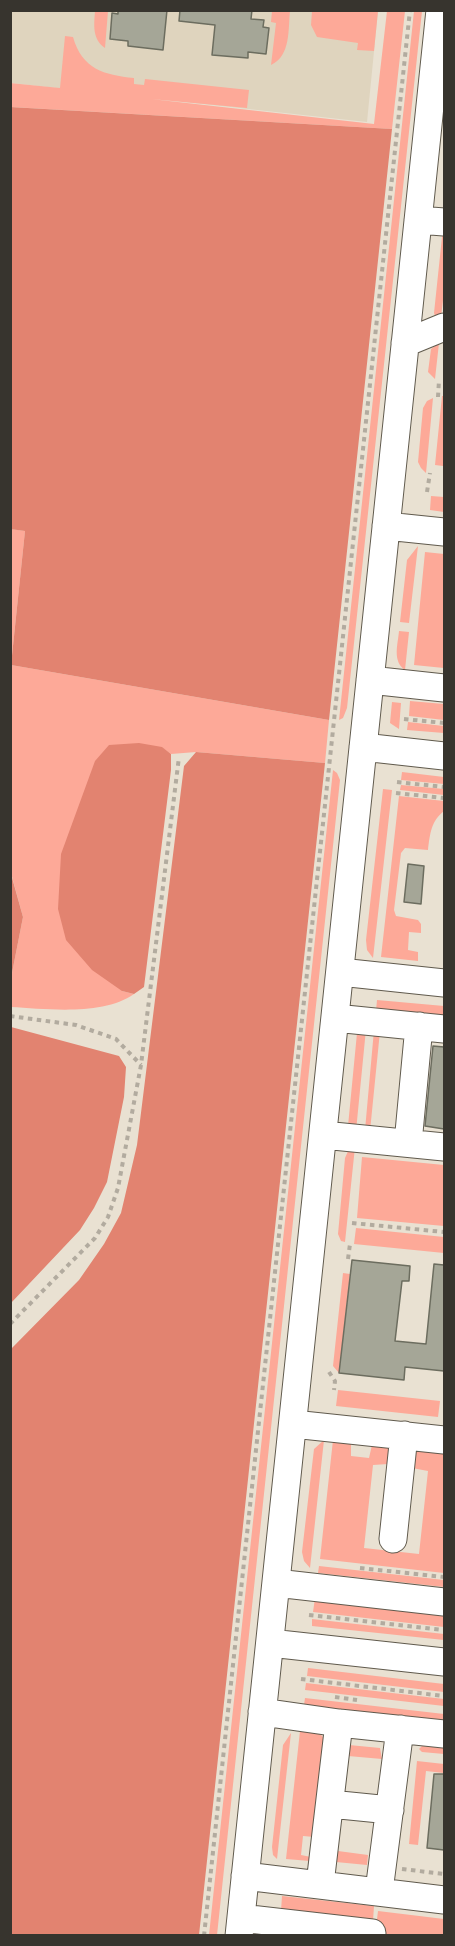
<!DOCTYPE html>
<html>
<head>
<meta charset="utf-8">
<style>
	body { margin:0 }
	#map { position:relative; width:455px; height:1946px; overflow:hidden; background:#e9e1d2; font-family:Ubuntu,sans-serif }
	canvas { display:block }
	.frame { position:absolute; inset:0; border:12px solid #37342e; pointer-events:none }
</style>
</head>
<body>
<div id="map">
<canvas width="455" height="1946"></canvas>
<div class="frame"></div>
</div>
<script>
const g = document.querySelector('canvas').getContext('2d');
g.lineJoin = 'round';
function fillPath(path, color) {
  g.fillStyle = color;
  g.fill(path, 'evenodd');
}
function strokePath(path, color, width, dash) {
  g.strokeStyle = color;
  g.lineWidth = width;
  g.lineCap = dash ? 'butt' : 'round';
  g.setLineDash(dash || []);
  g.stroke(path);
}
const built = new Path2D(`
	M11 11H378L367 122 11 83Z`);
const green = new Path2D(`
	M95 11H108L105 48C92 39 94 25 95 11Z
	M272 11H290C288 29 291 56 271 65L276 23 271 22Z
	M312 11H378L374 51 357 50 358 43 317 37 311 25Z
	M387 11H405L392 129 11 107 10 83 60 88 65 36 73 37C82 69 104 75 134 78V84L144 85 145 79 249 90 247 108 151 99 374 124Z
	M414 11H422L347 708 343 718 339 720Z
	M444 233V292L441 317 435 316 434 313 442 237Z
	M439 343 435 379 428 372 431 349Z
	M442 396H444L443 466 435 465Z
	M433 398 426 473 421 468 418 462 423 408 427 401Z
	M431 496 444 497V512L430 510Z
	M11 529 25 531 11 665 329 720 325 763 196 752 171 754 161 747 122 991 134 994C103 1016 47 1009 11 1007V978L23 917 11 873Z
	M418 546 409 623 400 622 407 560Z
	M425 552 444 554V668L414 665Z
	M399 631 409 632 405 670C392 661 398 644 399 631Z
	M410 701 444 704V720L409 716Z
	M392 702 401 703 399 729 390 723Z
	M408 722 444 726V733L407 730Z
	M333 770 337 773 340 780 217 1935H209Z
	M402 772 444 777V784L401 780Z
	M401 785 444 789V795L400 790Z
	M383 789 392 790 373 958 367 950 366 940Z
	M399 796 444 801V811C431 821 430 834 428 850L405 848 401 853 394 910 396 916 418 920 421 924V933L409 932 408 950 418 952V961L381 957Z
	M377 1000 444 1006V1017L376 1011Z
	M366 1029 356 1131 348 1126 357 1033Z
	M374 1030 380 1031 370 1131 365 1130Z
	M355 1147 345 1242 341 1241 338 1234 345 1158 349 1149Z
	M362 1157 444 1165V1226L357 1218Z
	M356 1228 444 1237V1253L354 1244Z
	M343 1273 350 1274 339 1373 333 1366Z
	M338 1390 440 1401 438 1417 336 1406Z
	M324 1440 310 1568 304 1561 302 1552 314 1449Z
	M333 1440 351 1442V1456L369 1458 372 1445 389 1448 390 1451 388 1464 373 1465 364 1548 419 1554 428 1471 412 1468 416 1451 444 1452V1573L320 1559Z
	M319 1566 444 1580V1587L318 1573Z
	M315 1598 444 1613V1627L313 1612Z
	M312 1619 444 1634V1640L312 1626Z
	M308 1668 444 1684V1692L307 1676Z
	M306 1683 444 1699V1706L305 1690Z
	M305 1698 444 1714V1721L304 1705Z
	M300 1731 320 1734 324 1738 314 1837 303 1836 301 1855 311 1857 310 1861 286 1859Z
	M291 1733 277 1859 273 1855 272 1847 283 1745Z
	M349 1745 380 1748 382 1759 348 1756Z
	M422 1746 444 1748V1754L422 1752 419 1749Z
	M417 1761 444 1764V1773L426 1771 418 1845 409 1844Z
	M338 1851 368 1855 367 1865 336 1862Z
	M282 1896 374 1906 373 1921 281 1911Z
	M378 1911 444 1919V1935L375 1936Z`);
const forest = new Path2D(`
	M10 107 392 129 329 720 11 665 25 531 10 529Z
	M139 743 162 747 171 754V770L144 987 134 994 122 991 92 970 66 940 58 909 61 854 95 761 109 745Z
	M196 752 325 763 199 1935H11V1349L79 1280 104 1244 121 1213 137 1145 184 766Z
	M11 874 23 917 11 978V873Z
	M11 1027 119 1056 126 1067 124 1097 107 1182 94 1208 80 1230 11 1303Z`);
const building = new Path2D(`
	M118 10H167L163 50 128 46V41L110 39 112 13 118 14Z
	M180 10H252L251 19 264 20 263 27 269 28 266 54 248 52V58L212 55 215 25 179 21Z
	M408 864 424 866 421 904 404 902Z
	M433 1046 444 1047V1129L425 1126Z
	M352 1260 410 1266 409 1281H402L395 1341 426 1344 434 1264 444 1265V1371L405 1367 404 1380 339 1373Z
	M434 1774H444V1850L427 1848Z`);
const path = new Path2D(`
	M438 397 439 380
	M427 492 430 473
	M404 719 444 723
	M397 782 444 787
	M396 793 444 798
	M10 1016 76 1025 116 1039 141 1065
	M352 1223 444 1232
	M348 1259 350 1244
	M10 1324 95 1238 108 1217 118 1188 141 1065 179 757
	M329 1372 335 1381 334 1390
	M360 1568 444 1577
	M309 1615 444 1630
	M301 1679 444 1696
	M335 1697 357 1700
	M402 1869 444 1874
	M204 1936 410 10`);
const minor = new Path2D(`
	M418 220 444 222
	M405 343 444 327
	M386 526 444 532
	M370 680 444 688
	M363 747 444 756
	M340 972 444 983
	M335 1018 444 1029
	M323 1135 444 1147
	M408 1143 419 1026
	M293 1424 444 1440
	M393 1539 404 1435
	M276 1583 444 1602
	M270 1643 444 1662
	M262 1712 339 1723 444 1734
	M330 1804 390 1810
	M245 1876 444 1900
	M320 1884 339 1723
	M379 1891 400 1729
	M241 1918 372 1933
	M239 1936 440 10`);
fillPath(built, '#dfd4be');
fillPath(green, '#fda998');
fillPath(forest, '#e28370');
fillPath(building, '#a5a697');
strokePath(building, '#6c6d5f', 1.5);
strokePath(minor, '#605a4d', 29);
strokePath(path, '#b2ab9f', 4, [4.5, 4.5]);
strokePath(minor, '#fff', 27);
</script>
</body>
</html>
